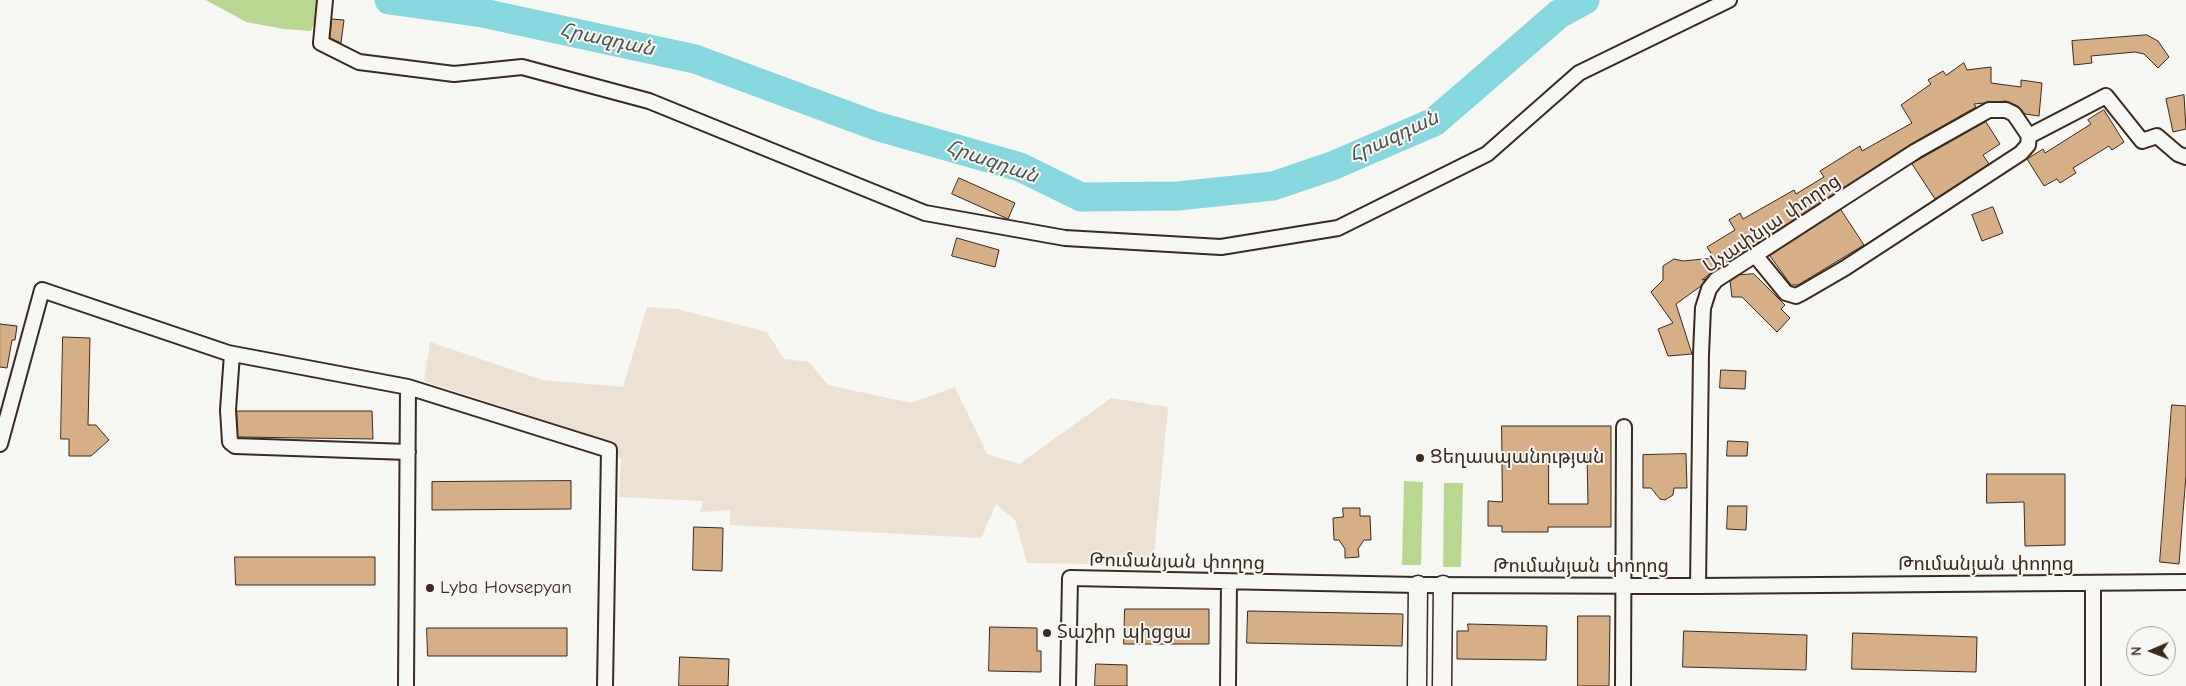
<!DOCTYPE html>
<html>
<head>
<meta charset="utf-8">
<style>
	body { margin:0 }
	#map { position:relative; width:2186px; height:686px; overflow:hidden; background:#f6f6f2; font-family:"Comic Neue",sans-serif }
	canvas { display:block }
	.north { position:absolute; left:2126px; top:626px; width:50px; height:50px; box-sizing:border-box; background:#f6f6f2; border:1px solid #aba49d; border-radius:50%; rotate:269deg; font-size:14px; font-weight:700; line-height:20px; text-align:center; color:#3b2a1e }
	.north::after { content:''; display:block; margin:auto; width:18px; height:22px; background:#3b2a1e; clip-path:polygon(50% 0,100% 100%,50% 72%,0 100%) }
</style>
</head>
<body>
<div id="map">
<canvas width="2186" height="686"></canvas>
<div class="north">N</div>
</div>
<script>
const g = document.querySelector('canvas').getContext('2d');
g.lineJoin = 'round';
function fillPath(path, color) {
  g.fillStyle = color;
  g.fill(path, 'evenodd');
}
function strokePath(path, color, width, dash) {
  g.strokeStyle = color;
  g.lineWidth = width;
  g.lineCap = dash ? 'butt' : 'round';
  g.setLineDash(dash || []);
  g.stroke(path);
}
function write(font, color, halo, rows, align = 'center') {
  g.font = font + ' "Comic Neue","Noto Sans Armenian",sans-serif';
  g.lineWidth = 4;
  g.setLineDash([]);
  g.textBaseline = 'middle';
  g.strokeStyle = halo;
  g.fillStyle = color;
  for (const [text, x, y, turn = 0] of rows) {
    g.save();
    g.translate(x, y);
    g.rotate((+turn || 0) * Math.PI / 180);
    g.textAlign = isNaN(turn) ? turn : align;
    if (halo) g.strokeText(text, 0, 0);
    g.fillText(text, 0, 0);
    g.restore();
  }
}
const built = new Path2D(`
	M647 307 677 309 767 332 784 359 809 362 828 385 911 403 955 387 987 454 1019 464 1111 398 1168 407 1153 565 1027 563 1015 520 996 504 981 538 730 525V510L700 512 703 501 619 497 621 459 600 438 424 381 430 342 543 380 623 387Z`);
const green = new Path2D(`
	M206 0H317V16L311 31 284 29 246 22Z
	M1404 481 1423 482 1421 565H1402Z
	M1444 483H1463L1461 567H1443Z`);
const river = new Path2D(`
	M389 0 483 13 695 59 876 126 1020 167 1081 197 1178 196 1273 186 1332 166 1434 122 1559 14 1585 0`);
const building = new Path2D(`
	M332 19 344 20 341 43 330 38Z
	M2147 35 2158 41 2169 57 2158 68 2144 54 2135 52 2091 56 2092 63 2074 65 2072 41Z
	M1964 63 1967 70 1991 67V83L2021 87V80L2042 83 2039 116 2025 114 2018 106 2006 101 1974 104 1976 107 1911 144 1711 273 1702 280 1706 279 1701 286 1676 304 1692 354 1668 356 1658 329 1673 323 1651 292 1663 280V266L1674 259 1683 261 1714 258 1707 247 1735 230 1729 220 1740 213 1743 219 1794 190 1796 194 1824 177 1820 171 1860 146 1862 151 1912 123 1901 105 1931 84 1928 80 1943 71 1946 75Z
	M2184 95 2186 129 2173 132 2166 99Z
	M2104 110 2124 142 2112 150 2109 146 2073 168 2076 173 2060 183 2057 179 2044 186 2027 159 2043 149 2045 153 2091 124 2088 120Z
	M1986 122 2000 144 1983 155 1989 164 1935 199 1912 164Z
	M959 178 1015 203 1008 219 952 194Z
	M1993 207 2003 233 1982 241 1972 215Z
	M1841 210 1864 245 1798 285H1791L1770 256Z
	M957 238 999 250 995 267 952 256Z
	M1754 274 1785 305 1781 309 1790 318 1777 332 1742 297H1732L1730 281 1739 275Z
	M0 324 17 326 15 340H12L7 368 0 367Z
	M63 337 90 338 88 425H96L109 440 91 456H69V439H61Z
	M1721 370 1746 371 1745 389 1720 388Z
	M2172 405 2186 406V475L2179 564 2160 562Z
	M237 411H372L373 439 238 437Z
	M1502 426H1611V527H1548V532H1502V526H1488V501L1502 502ZM1549 454H1587L1588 504H1549Z
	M1728 441 1748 442 1747 456H1727Z
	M1686 454 1687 488H1674L1673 495 1665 500 1660 499 1651 488H1643V455Z
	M1987 474H2065V545L2025 546 2024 502 1987 503Z
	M571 481V509L432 510V482Z
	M1728 506H1747L1746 530 1727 529Z
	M1343 508H1360V516H1370L1371 540H1364L1358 549 1359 557 1345 558V549L1339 540H1334L1333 518 1343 517Z
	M694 527 723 528 722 571 693 570Z
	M235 557H375V585H236Z
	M1125 609H1209V644H1124Z
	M1248 611 1403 614 1402 646 1247 643Z
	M1578 616H1610L1609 686H1578Z
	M1468 624 1547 626 1546 660 1457 659V631H1468Z
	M990 627 1037 628V651H1041V672L989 671Z
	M427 628H567V656H428Z
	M1684 631 1807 635 1806 670 1683 667Z
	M1853 633 1977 637 1976 672 1852 669Z
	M680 657 729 659 728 686H679Z
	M1096 664 1127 665V686H1095Z`);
const minor = new Path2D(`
	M325 0 321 43 359 62 454 74 522 67 649 101 925 213 1065 238 1221 247 1338 228 1487 154 1579 73 1729 0
	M2029 136 2106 96 2142 141 2157 136 2178 154 2186 157
	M1755 255 1786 293 1796 296 1802 293 1845 268 2021 153 2028 145 2029 136
	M232 354 228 410 230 442 235 446 408 452
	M0 444 42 290 228 353 408 387 609 450 605 686
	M2093 583V686
	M1698 586 1701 354 1703 308 1709 289 1716 280 1755 255 1916 151 1989 110H2006L2014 114 2029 136
	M406 686 408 387
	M1068 686 1070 578 1418 585 1698 586 2186 582
	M1228 686 1229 582
	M1623 686 1624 427`);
const tertiary = new Path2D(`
	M1417 686 1418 585
	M1442 686 1443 585`);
const markers = [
	[1420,458,5,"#3b2a1e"],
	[430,588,5,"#3b2a1e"],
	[1047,633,5,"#3b2a1e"]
];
const streetNames = [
	["Աչափնյա փողոց",1772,224,-34],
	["Թումանյան փողոց",1177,562,1],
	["Թումանյան փողոց",1986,565],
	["Թումանյան փողոց",1581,567]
];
const poiNames = [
	["Ցեղասպանության",1430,458],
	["Lyba Hovsepyan",440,588],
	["Տաշիր պիցցա",1057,633]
];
const waterNames = [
	["Հրազդան",607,40,12],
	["Հրազդան",1394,137,-25],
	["Հրազդան",992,162,19]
];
fillPath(built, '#ece1d2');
fillPath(green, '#b8d891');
strokePath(river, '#86d7de', 29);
fillPath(building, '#d6af87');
strokePath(building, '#3b2a1e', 1);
strokePath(minor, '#3b2a1e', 18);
strokePath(tertiary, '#3b2a1e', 21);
strokePath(minor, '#f6f6f2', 14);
strokePath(tertiary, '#f6f6f2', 18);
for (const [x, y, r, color] of markers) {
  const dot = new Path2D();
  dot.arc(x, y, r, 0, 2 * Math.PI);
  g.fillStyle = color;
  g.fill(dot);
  strokePath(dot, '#f6f6f2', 2);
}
write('19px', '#3b2a1e', '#f6f6f2', streetNames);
write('19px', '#3b2a1e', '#f6f6f2', poiNames, 'left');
write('italic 20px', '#4e554e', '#f6f6f2', waterNames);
</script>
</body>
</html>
